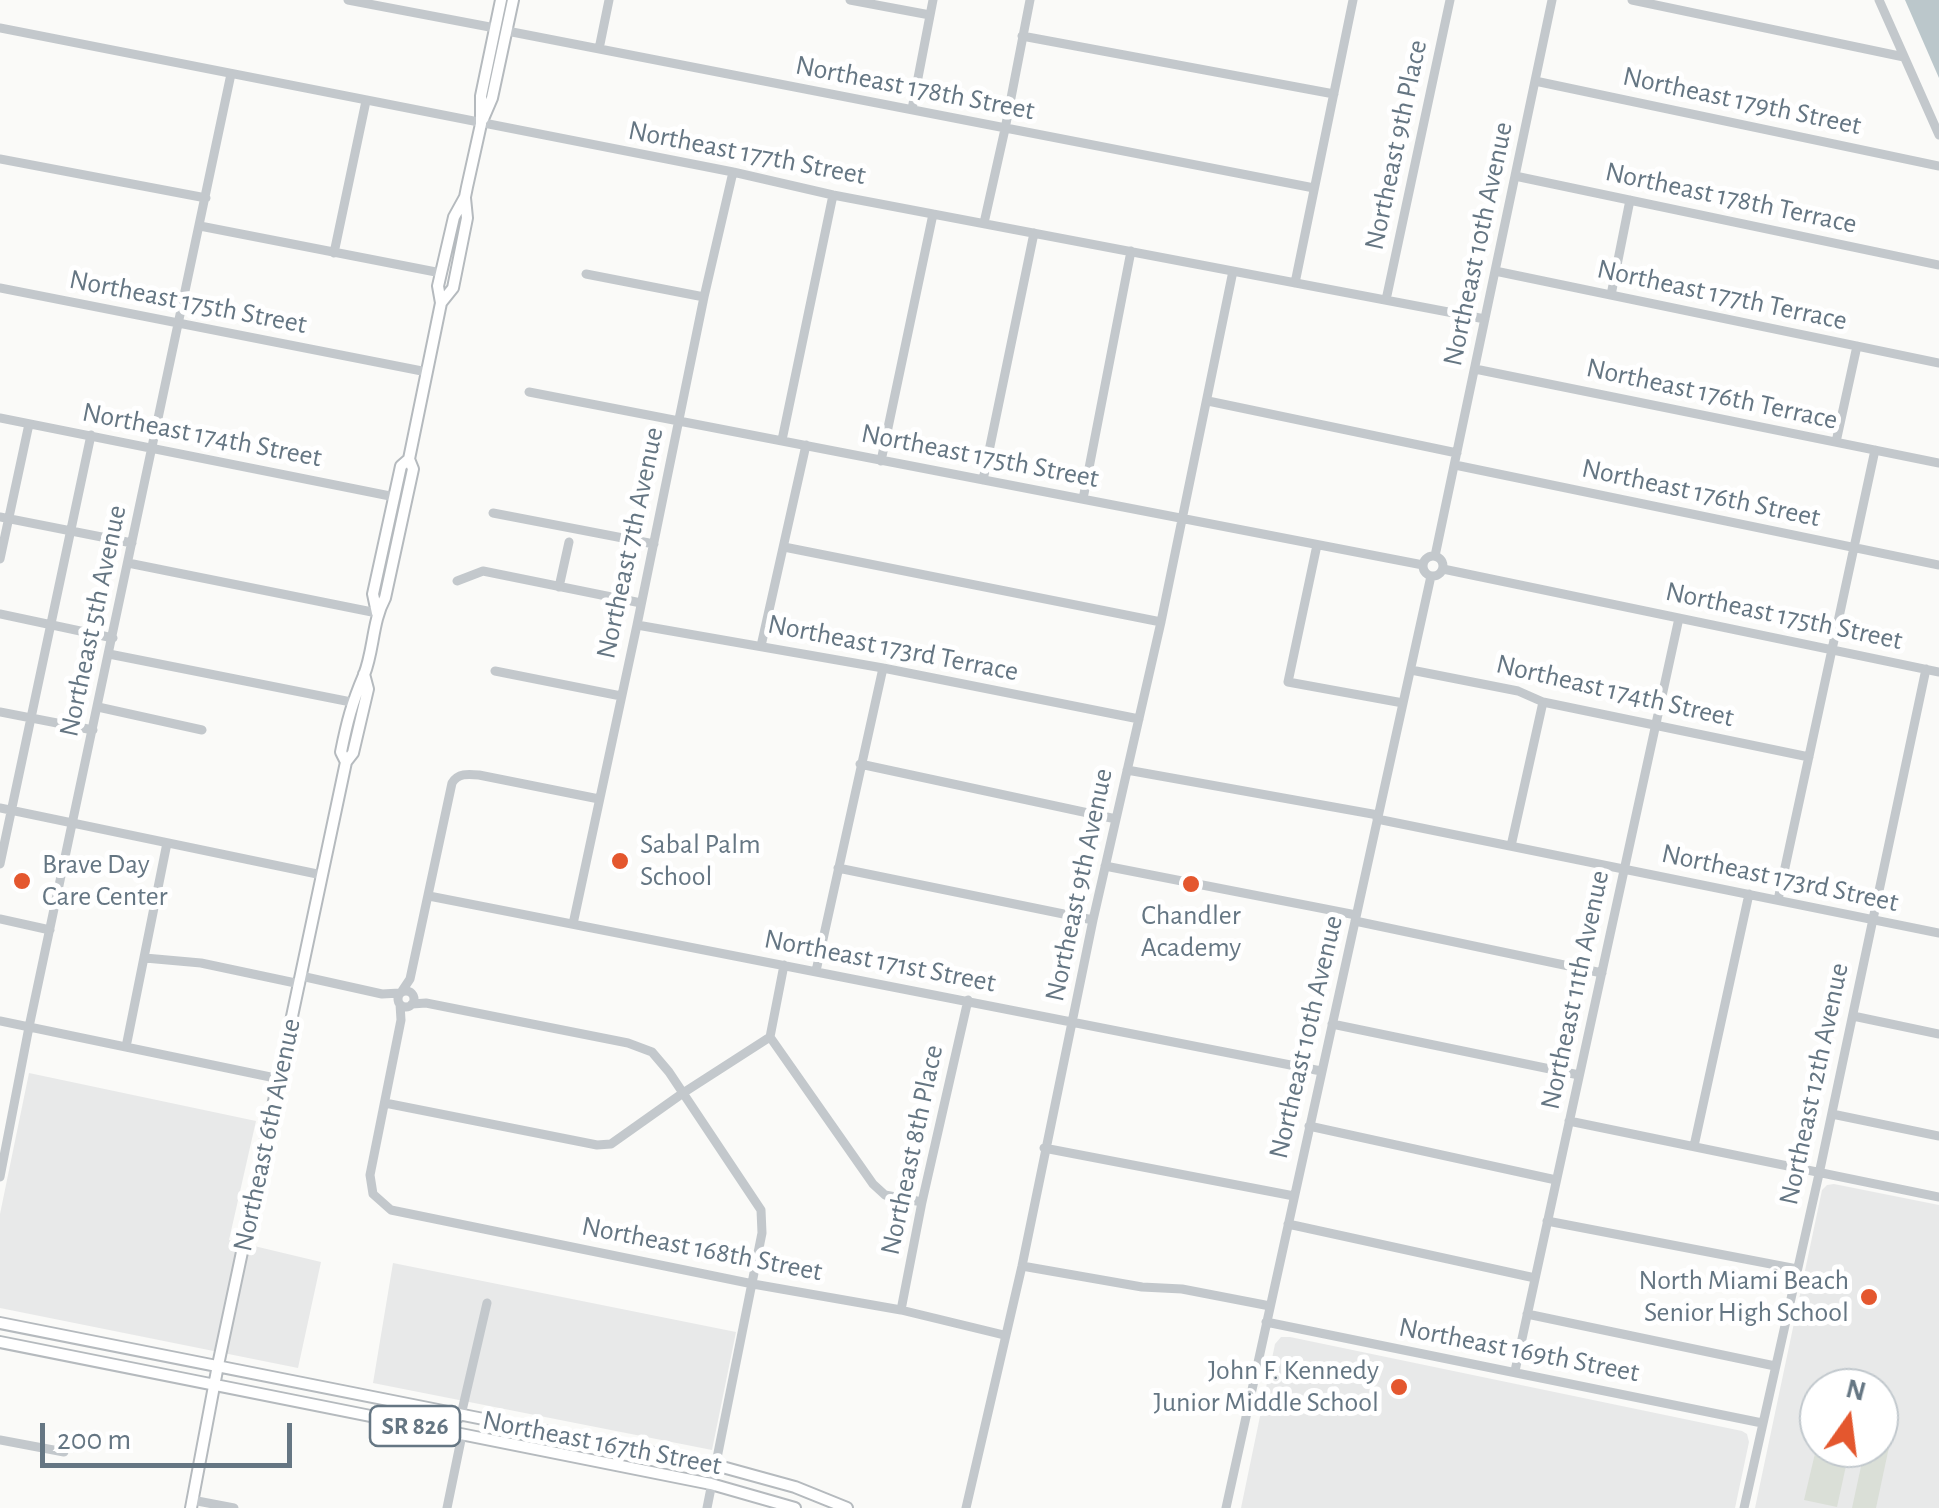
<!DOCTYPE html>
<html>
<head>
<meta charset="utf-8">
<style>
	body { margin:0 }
	#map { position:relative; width:1939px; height:1508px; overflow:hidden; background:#fafaf8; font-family:"Alegreya Sans",sans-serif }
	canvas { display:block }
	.north { position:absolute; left:1799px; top:1368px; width:100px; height:100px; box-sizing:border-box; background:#fff; border:2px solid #c1c8cd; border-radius:50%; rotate:14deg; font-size:28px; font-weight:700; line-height:40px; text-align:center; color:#657683 }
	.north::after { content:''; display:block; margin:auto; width:35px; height:45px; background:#e4572e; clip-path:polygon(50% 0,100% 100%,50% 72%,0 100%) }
	.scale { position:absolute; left:40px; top:1423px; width:252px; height:45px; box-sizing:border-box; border:5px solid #657683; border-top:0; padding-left:12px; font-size:30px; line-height:35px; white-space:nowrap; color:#657683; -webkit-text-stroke:8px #fff; paint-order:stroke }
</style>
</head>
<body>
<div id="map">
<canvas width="1939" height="1508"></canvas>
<div class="north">N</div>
<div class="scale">200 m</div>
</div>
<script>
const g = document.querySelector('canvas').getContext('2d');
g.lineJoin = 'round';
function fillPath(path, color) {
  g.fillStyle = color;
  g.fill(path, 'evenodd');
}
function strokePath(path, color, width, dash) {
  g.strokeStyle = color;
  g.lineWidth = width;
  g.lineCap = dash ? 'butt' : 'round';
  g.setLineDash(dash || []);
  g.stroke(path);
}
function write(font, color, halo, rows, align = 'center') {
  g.font = font + ' "Alegreya Sans",sans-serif';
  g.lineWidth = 10;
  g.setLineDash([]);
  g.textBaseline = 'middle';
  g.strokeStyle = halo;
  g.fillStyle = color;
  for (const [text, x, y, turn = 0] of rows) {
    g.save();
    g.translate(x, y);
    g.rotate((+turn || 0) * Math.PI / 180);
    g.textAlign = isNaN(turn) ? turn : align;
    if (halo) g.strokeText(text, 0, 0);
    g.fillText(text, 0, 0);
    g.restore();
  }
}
const built = new Path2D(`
	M29 1073 256 1121 229 1240 321 1262 298 1368 0 1308V1214Z
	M1834 1184 1939 1205V1508H1755L1822 1190 1827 1185ZM1819 1388H1879V1448H1819Z
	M393 1263 736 1332 712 1450 373 1383Z
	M1281 1337H1290L1742 1431 1747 1434 1749 1442 1735 1508H1241L1275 1344Z`);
const green = new Path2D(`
	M1879 1430 1892 1433 1876 1508H1852L1865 1448H1879Z
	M1817 1445 1819 1448 1849 1452 1837 1507 1804 1500Z`);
const water = new Path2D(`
	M1905 0H1939V78Z`);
const minor = new Path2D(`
	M348 0 495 28
	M850 0 930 15
	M1632 0 1904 57
	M1879 0 1939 135
	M0 28 733 172 833 195 1485 319
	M507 31 1314 188
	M1022 36 1334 94
	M599 49 609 0
	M1535 81 1939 166
	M912 109 933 0
	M0 159 206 198
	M1515 176 1939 265
	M984 223 1005 129 1030 0
	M200 226 441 273
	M334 253 366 101
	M1495 271 1939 363
	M586 274 704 297
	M1295 283 1353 0
	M0 288 427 372
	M1611 295 1630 200
	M1386 300 1450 0
	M1475 369 1939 463
	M529 392 1423 565
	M1208 401 1457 453
	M0 418 395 497
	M782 440 833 195
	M1836 442 1857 346
	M881 461 933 214
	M1455 465 1939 565
	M983 480 1034 233
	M1083 499 1131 251
	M493 513 654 544
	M0 517 132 543
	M1317 545 1288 682 1403 703
	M784 547 1161 622
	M1423 566a10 10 0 1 1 20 0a10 10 0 1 1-20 0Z
	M1435 556 1552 0
	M0 559 29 424
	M128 563 377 613
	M1443 569 1939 672
	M457 581 483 571 641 603
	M559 587 569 542
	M0 614 113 638
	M637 625 883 668 1139 719
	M761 646 806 445
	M109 654 351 702
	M1411 670 1518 691 1543 702 1809 757
	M495 671 621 696
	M98 707 202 730
	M0 712 93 730
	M860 764 1116 819
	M1127 770 1378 815
	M0 808 322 875
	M1377 819 1939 933
	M1511 846 1543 702
	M0 864 91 435
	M1105 866 1356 915
	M838 868 1093 920
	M429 896 1321 1071
	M1778 900 1875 450
	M0 919 50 930
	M1355 921 1602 973
	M573 924 637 625 704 297 733 172
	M145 958 201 963 300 984
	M816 971 883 668
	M301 976 382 994 400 993
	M398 999a8 8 0 1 1 16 0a8 8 0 1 1-16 0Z
	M402 991 410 979 452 783C458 773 468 774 479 775L599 799
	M400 1004 401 1020 370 1175 373 1194 391 1210 753 1284 901 1310 1004 1335
	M412 1004 426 1003 628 1043 652 1052 669 1072 761 1210 762 1233 707 1508
	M1853 1016 1939 1034
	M0 1021 280 1079
	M1332 1024 1579 1075
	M770 1037 873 1184 885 1195 922 1202
	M126 1047 167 843
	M385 1103 597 1145 611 1144 683 1093 770 1037 784 965
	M1832 1114 1939 1136
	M1569 1121 1939 1197
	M1309 1126 1556 1180
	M1694 1146 1749 894
	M1044 1148 1294 1196
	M0 1177 29 1027 231 74
	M1547 1221 1797 1269
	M1288 1224 1535 1278
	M1022 1266 1142 1287 1182 1289 1270 1306
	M901 1310 922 1202 968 1000
	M1527 1314 1775 1366
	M1266 1322 1762 1423
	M1515 1371 1679 618
	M461 1415 487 1303
	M0 1440 64 1452
	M192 1500 234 1508
	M447 1508 462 1435
	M966 1508 1022 1266 1093 920 1161 622 1233 271
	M1226 1508 1431 576
	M1744 1508 1819 1174 1926 669`);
const major = new Path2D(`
	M483 119 492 98 513 0
	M441 303 453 288 467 218 465 198
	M377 613 373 594 401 466 409 459 441 303 438 286 454 217 465 197 467 187 481 124V96L501 0
	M346 762 341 752C347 722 352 703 364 675 374 650 372 622 385 598L413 469 409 459
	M0 1323 715 1465 795 1487 847 1508
	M0 1342 711 1484 795 1508
	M431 1425 448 1423 461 1415
	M191 1508 218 1365 346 762 353 753 368 689 364 674`);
const markers = [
	[620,861,10,"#e4572e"],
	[22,881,10,"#e4572e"],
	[1191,884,10,"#e4572e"],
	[1869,1297,10,"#e4572e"],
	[1399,1387,10,"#e4572e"]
];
const shields = [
	[415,1426,90]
];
const shieldNames = [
	["SR 826",415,1426]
];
const streetNames = [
	["Northeast 178th Street",915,88,11],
	["Northeast 179th Street",1742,101,12],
	["Northeast 9th Place",1396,145,-78],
	["Northeast 177th Street",747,153,11],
	["Northeast 178th Terrace",1731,198,12],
	["Northeast 10th Avenue",1478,244,-78],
	["Northeast 177th Terrace",1722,295,12],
	["Northeast 175th Street",188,302,11],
	["Northeast 176th Terrace",1712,394,12],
	["Northeast 174th Street",202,435,11],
	["Northeast 175th Street",980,456,11],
	["Northeast 176th Street",1701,493,12],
	["Northeast 7th Avenue",630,543,-78],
	["Northeast 175th Street",1784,616,12],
	["Northeast 5th Avenue",93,621,-78],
	["Northeast 173rd Terrace",893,648,11],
	["Northeast 174th Street",1615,691,13],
	["Northeast 173rd Street",1780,878,12],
	["Northeast 9th Avenue",1079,885,-78],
	["Northeast 171st Street",880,961,11],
	["Northeast 11th Avenue",1575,990,-78],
	["Northeast 10th Avenue",1306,1037,-77],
	["Northeast 12th Avenue",1814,1084,-78],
	["Northeast 6th Avenue",267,1135,-78],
	["Northeast 8th Place",912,1150,-78],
	["Northeast 168th Street",702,1249,11],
	["Northeast 169th Street",1519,1350,11],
	["Northeast 167th Street",602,1443,11]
];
const poiNames = [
	["Sabal Palm",640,845],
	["School",640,877],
	["Brave Day",42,865],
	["Care Center",42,897],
	["Chandler",1191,916,"center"],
	["Academy",1191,948,"center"],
	["North Miami Beach",1849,1281,"right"],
	["Senior High School",1849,1313,"right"],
	["John F. Kennedy",1379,1371,"right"],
	["Junior Middle School",1379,1403,"right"]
];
fillPath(built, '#e8e9e9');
fillPath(green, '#dadfd7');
fillPath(water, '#bbc7cb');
strokePath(major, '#b5babe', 14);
strokePath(minor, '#c3c8cc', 9);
strokePath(major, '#fff', 10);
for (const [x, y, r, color] of markers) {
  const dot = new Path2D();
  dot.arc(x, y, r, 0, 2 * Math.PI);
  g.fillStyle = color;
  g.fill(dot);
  strokePath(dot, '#fff', 4);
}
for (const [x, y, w] of shields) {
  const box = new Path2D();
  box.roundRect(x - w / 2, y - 20, w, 40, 8);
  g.fillStyle = '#fff';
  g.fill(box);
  strokePath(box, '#657683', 2.5);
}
write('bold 25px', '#657683', null, shieldNames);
write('28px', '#657683', '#fff', streetNames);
write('28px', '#657683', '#fff', poiNames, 'left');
</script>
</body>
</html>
